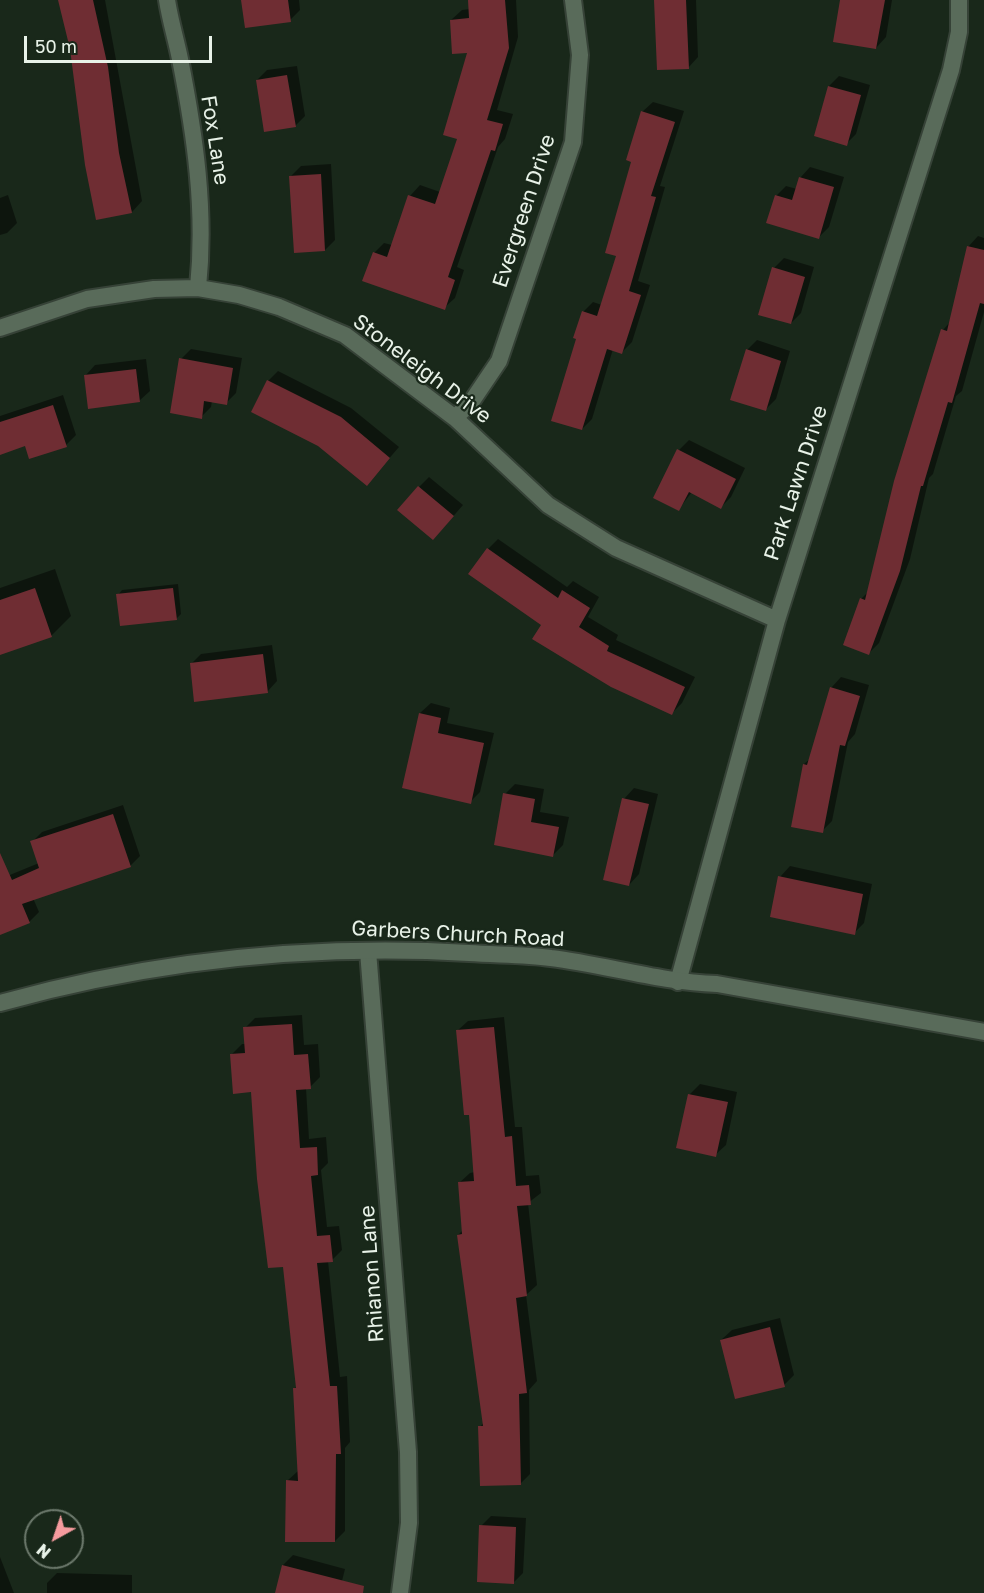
<!DOCTYPE html>
<html>
<head>
<meta charset="utf-8">
<style>
	body { margin:0 }
	#map { position:relative; width:984px; height:1593px; overflow:hidden; background:#19281a; font-family:"Golos Text",sans-serif }
	canvas { display:block }
	.north { position:absolute; left:24px; top:1509px; width:60px; height:60px; box-sizing:border-box; background:#19281a; border:2px solid #6c796c; border-radius:50%; rotate:220deg; font-size:16px; font-weight:700; line-height:24px; text-align:center; color:#e8f2e8 }
	.north::after { content:''; display:block; margin:auto; width:21px; height:27px; background:#f59b9e; clip-path:polygon(50% 0,100% 100%,50% 72%,0 100%) }
	.scale { position:absolute; left:24px; top:36px; width:188px; height:27px; box-sizing:border-box; border:3px solid #e8f2e8; border-top:0; padding-left:8px; font-size:18px; line-height:21px; white-space:nowrap; color:#e8f2e8; -webkit-text-stroke:4px #19281a; paint-order:stroke }
</style>
</head>
<body>
<div id="map">
<canvas width="984" height="1593"></canvas>
<div class="north">N</div>
<div class="scale">50 m</div>
</div>
<script>
const g = document.querySelector('canvas').getContext('2d');
g.lineJoin = 'round';
function fillPath(path, color) {
  g.fillStyle = color;
  g.fill(path, 'evenodd');
}
function strokePath(path, color, width, dash) {
  g.strokeStyle = color;
  g.lineWidth = width;
  g.lineCap = dash ? 'butt' : 'round';
  g.setLineDash(dash || []);
  g.stroke(path);
}
function write(font, color, halo, rows, align = 'center') {
  g.font = font + ' "Golos Text",sans-serif';
  g.lineWidth = 4.5;
  g.setLineDash([]);
  g.textBaseline = 'middle';
  g.strokeStyle = halo;
  g.fillStyle = color;
  for (const [text, x, y, turn = 0] of rows) {
    g.save();
    g.translate(x, y);
    g.rotate((+turn || 0) * Math.PI / 180);
    g.textAlign = isNaN(turn) ? turn : align;
    if (halo) g.strokeText(text, 0, 0);
    g.fillText(text, 0, 0);
    g.restore();
  }
}
const shadow = new Path2D(`
	M60 0H105L142 201 132 212 72 49Z
	M243 0H299L300 10 290 20Z
	M470 0H516L518 37 497 110 513 114 505 139 498 147 457 267 464 270 455 298 444 308 374 253 384 243 392 245 410 196 420 185 440 192 459 138 469 52 451 20 462 10 470 9Z
	M656 0H696L698 57 688 68Z
	M841 0H892L886 37 876 48Z
	M297 66 305 116 295 126 257 80 267 70Z
	M839 76 870 85 856 134 846 144 829 86Z
	M653 102 684 111 660 186 665 187 638 281 650 285 632 342 622 352 613 349 592 419 582 429 578 338 583 312 593 302 602 305 618 255 642 112Z
	M331 164 335 240 325 250 291 176 301 166Z
	M810 167 844 177 829 227 819 237 776 196 786 186 797 189 800 178Z
	M8 195 17 223 7 233 0 235V198Z
	M978 236 984 238V312L962 391 956 396 933 474 929 478 910 559 879 643 869 653 861 599 869 591 943 330 950 322 968 247Z
	M784 258 814 267 801 313 791 323 774 268Z
	M757 340 790 351 776 399 766 409 747 350Z
	M191 349 242 358 236 393 226 403 212 401 211 407 201 417 181 359Z
	M146 359 150 391 139 401 85 376 95 365Z
	M278 371 351 408 399 447 367 484 268 381Z
	M63 395 76 435 66 445 0 441V416Z
	M689 440 745 468 731 497 721 507 692 492 678 510 655 498 679 450Z
	M429 477 463 505 443 528 419 487Z
	M498 539 567 587 573 581 599 597 588 617 618 635 616 640 695 677 682 703 672 713 543 625 488 549Z
	M55 569 71 616 51 636 0 653V588Z
	M178 584 181 614 176 619 118 595 122 590Z
	M272 645 277 681 267 692 191 664 201 654Z
	M841 677 869 685 855 734 848 742 832 821 822 831 804 764 811 758 831 688Z
	M431 703 450 708 447 723 494 733 480 792 470 802 420 713Z
	M515 784 544 789 540 812 569 817 563 845 553 855 505 794Z
	M634 788 658 794 639 874 629 885 624 799Z
	M123 805 140 856 130 866 33 898 39 912 29 922 0 933V879L39 863 32 842 42 832Z
	M790 866 872 884 864 923 854 933 780 877Z
	M302 1015 304 1045 318 1044 320 1077 310 1087 306 1088 309 1139 326 1137 328 1163 321 1170 327 1227 339 1226 342 1250 332 1260 328 1261 340 1377 347 1376 350 1442 345 1448V1531L335 1541 287 1481 298 1471 294 1389 297 1386 284 1265 253 1091 231 1055 242 1044H246L245 1028 255 1018Z
	M504 1017 515 1127H522L526 1176 539 1175 541 1193 528 1203 537 1285 526 1295 537 1381 529 1390 530 1474 520 1484 480 1427 484 1422 458 1235 463 1230 459 1183 470 1173 475 1172 470 1113 457 1031 468 1021Z
	M700 1084 737 1092 726 1145 715 1155 690 1094Z
	M780 1318 794 1375 784 1385 721 1340 732 1330Z
	M491 1516 526 1518 523 1573 513 1583 481 1526Z
	M293 1555 345 1569 339 1593H276L283 1565Z
	M0 1557 14 1593H0Z
	M57 1573 132 1575V1593H47V1583Z`);
const building = new Path2D(`
	M58 0H93L108 67 119 153 132 213 96 220 85 165 70 49Z
	M241 0H288L291 22 245 28Z
	M468 0H505L509 48 487 120 503 124 495 151 491 150 448 277 455 280 445 310 362 281 373 252 387 257 408 195 435 204 457 139 443 135 467 53 452 54 450 20 469 18Z
	M654 0H686L689 69 657 70Z
	M840 0H885L876 49 833 42Z
	M287 75 296 127 264 132 256 80Z
	M828 86 861 95 847 146 814 136Z
	M641 111 675 122 651 196 656 197 629 291 641 295 622 354 607 349 582 430 551 421 576 339 573 338 582 311 597 316 616 256 605 253 631 162 626 160Z
	M321 174 325 251 294 253 289 176Z
	M799 177 834 187 819 239 766 223 775 195 792 200Z
	M967 246 984 250V304L980 303 952 403 948 402 923 486H921L900 571 869 655 843 645 860 598 865 600 894 481 941 329 947 331Z
	M772 267 805 277 791 324 758 315Z
	M746 349 781 361 766 411 730 400Z
	M179 358 233 368 227 405 204 401 202 419 170 413Z
	M136 369 140 402 88 409 84 375Z
	M267 380 341 417 390 458 367 486 318 446 251 412Z
	M53 405 67 447 29 459 25 446 0 455V422Z
	M677 449 736 479 721 509 689 492 679 511 653 498Z
	M418 486 454 516 433 540 397 510Z
	M487 548 558 598 562 590 590 608 579 627 609 646 607 651 685 687 672 715 611 687 532 639 541 625 468 574Z
	M35 588 52 637 0 655V600Z
	M173 588 177 620 120 626 116 594Z
	M263 654 268 693 194 702 190 663Z
	M830 687 860 696 845 746 840 745 823 833 791 827 803 764 807 765Z
	M419 713 441 718 438 733 484 743 471 804 402 788Z
	M503 793 535 799 531 822 559 827 553 857 494 845Z
	M622 798 649 804 629 886 603 880Z
	M113 814 131 867 22 904 30 923 0 935V853L12 880 39 868 30 841Z
	M778 876 863 894 855 935 770 917Z
	M292 1024 294 1055 308 1054 311 1089 296 1090 300 1148 317 1147 318 1175 311 1176 317 1236 330 1235 333 1262 317 1263 330 1386H337L341 1454H336L335 1542H285L286 1480 298 1481 293 1388H296L283 1267 268 1268 257 1179 251 1092 233 1094 230 1054 245 1053 243 1027Z
	M494 1027 505 1137 512 1136 516 1186 529 1185 531 1205 517 1206 527 1296 516 1298 527 1393 519 1394 521 1485 480 1486 478 1426H483L457 1235 462 1234 458 1182 474 1181 469 1115H464L456 1030Z
	M688 1094 728 1102 716 1157 676 1148Z
	M770 1327 785 1387 735 1399 720 1340Z
	M479 1525 516 1527 514 1584 477 1582Z
	M282 1565 364 1586 363 1593H275Z`);
const minor = new Path2D(`
	M167 0C170 20 176 39 180 59 195 135 206 210 198 288
	M0 328 87 299 154 289 198 288 239 295 279 307 345 335 455 418 548 505 616 548 777 620
	M455 418 472 401 499 361 573 142 580 55 573 0
	M368 951 408 1452 409 1523 400 1593
	M678 982 777 620 951 70 959 32V0`);
const tertiary = new Path2D(`
	M0 1003C152 961 311 944 469 953 496 955 524 954 551 958 607 965 660 982 717 984L984 1032`);
const streetNames = [
	["Fox Lane",215,140,81],
	["Evergreen Drive",524,211,-72],
	["Stoneleigh Drive",422,369,37],
	["Park Lawn Drive",796,483,-72],
	["Garbers Church Road",458,934,3],
	["Rhianon Lane",372,1274,-94]
];
fillPath(shadow, '#0007');
fillPath(building, '#6f2d33');
strokePath(minor, '#364237', 20);
strokePath(tertiary, '#364237', 20);
strokePath(minor, '#596b5a', 16);
strokePath(tertiary, '#596b5a', 16);
write('21px', '#e8f2e8', '#19281a', streetNames);
</script>
</body>
</html>
